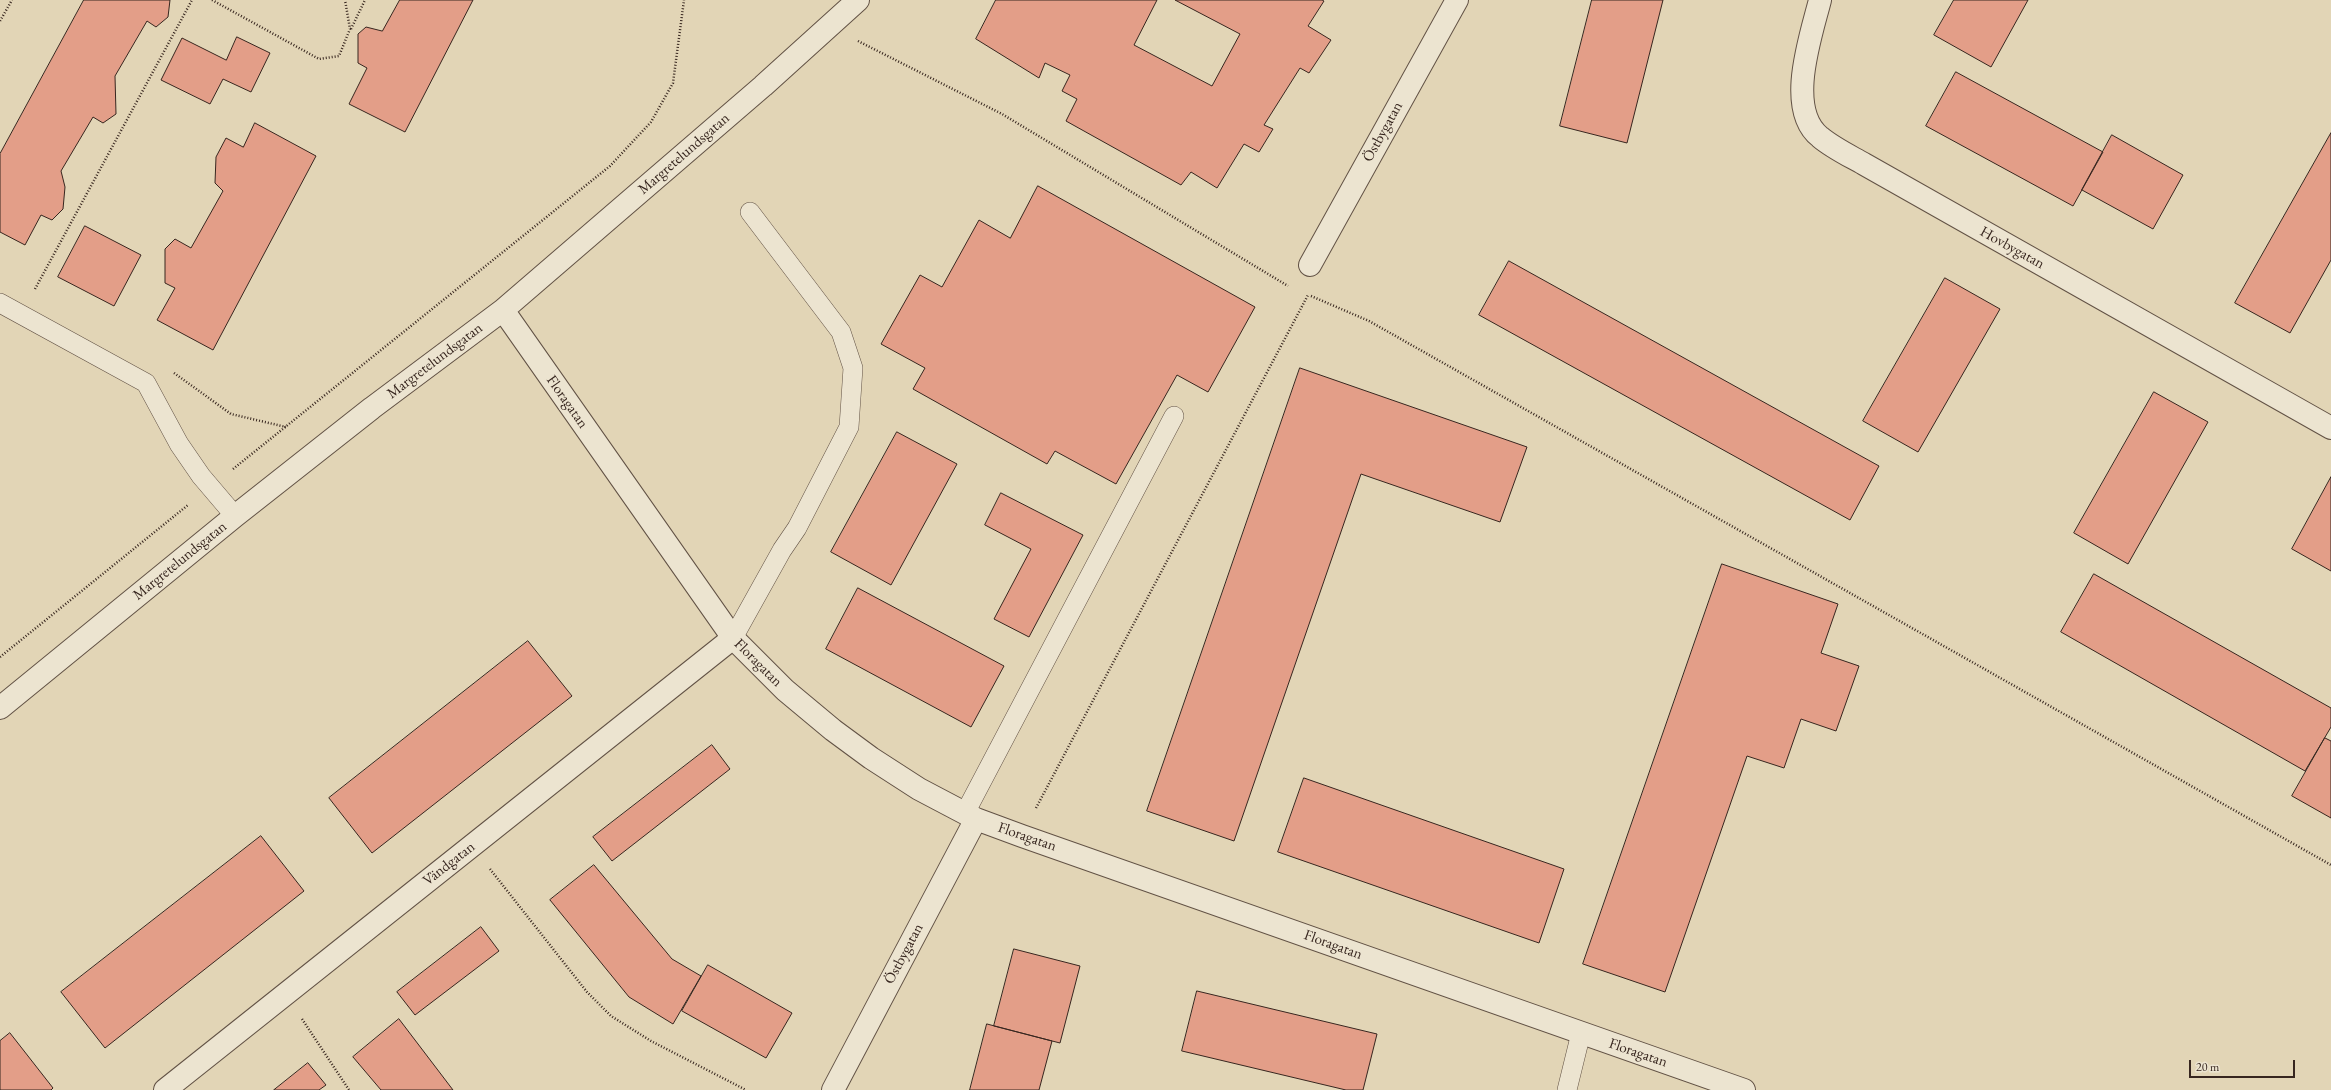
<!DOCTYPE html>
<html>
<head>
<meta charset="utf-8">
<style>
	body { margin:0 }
	#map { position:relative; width:2331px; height:1090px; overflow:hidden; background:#e2d5b6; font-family:"EB Garamond",serif }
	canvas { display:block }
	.scale { position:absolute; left:2189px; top:1060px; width:106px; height:18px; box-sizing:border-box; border:2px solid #37261f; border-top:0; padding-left:5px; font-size:12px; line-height:14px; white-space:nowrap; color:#37261f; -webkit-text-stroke:3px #ece4d0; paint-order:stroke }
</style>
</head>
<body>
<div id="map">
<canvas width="2331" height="1090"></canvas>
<div class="scale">20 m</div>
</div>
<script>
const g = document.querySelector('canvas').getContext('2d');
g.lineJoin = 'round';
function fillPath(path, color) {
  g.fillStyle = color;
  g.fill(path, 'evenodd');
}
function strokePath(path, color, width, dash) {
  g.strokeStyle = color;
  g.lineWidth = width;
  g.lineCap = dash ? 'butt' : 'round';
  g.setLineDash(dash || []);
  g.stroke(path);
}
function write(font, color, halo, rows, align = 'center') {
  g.font = font + ' "EB Garamond",serif';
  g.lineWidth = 4;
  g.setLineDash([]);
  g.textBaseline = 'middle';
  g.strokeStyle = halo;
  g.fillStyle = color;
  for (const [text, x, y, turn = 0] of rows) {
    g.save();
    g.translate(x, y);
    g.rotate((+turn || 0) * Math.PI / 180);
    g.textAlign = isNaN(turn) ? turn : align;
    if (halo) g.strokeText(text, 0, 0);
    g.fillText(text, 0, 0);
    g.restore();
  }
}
const building = new Path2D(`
	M84 0H170L168 17 156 27 147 21 115 76 116 114 103 123 93 117 61 171 65 187 63 209 52 220 41 215 25 245 0 232V154Z
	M400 0H473L405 132 349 104 367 68 358 63V34L366 27 382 31Z
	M996 0H1157L1134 45 1212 86 1240 34 1175 0H1322L1324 1 1308 26 1331 40 1309 73 1300 68 1264 125 1273 129 1259 152 1244 144 1217 188 1191 172 1181 185 1066 121 1077 99 1062 91 1070 75 1045 63 1039 78 976 39Z
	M1592 0H1663L1627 143 1560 126Z
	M1954 0H2028L1991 67 1934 35Z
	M237 37 270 53 251 92 223 79 210 104 161 80 182 38 226 60Z
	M1956 72 2103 152 2073 206 1926 126Z
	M255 123 316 156 213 350 157 320 175 288 165 283V249L175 239 191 248 223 191 215 183 216 157 226 138 243 147Z
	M2331 133V260L2290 333 2235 303Z
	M2112 135 2183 175 2153 229 2082 190Z
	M1038 186 1255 307 1208 392 1177 375 1116 484 1055 451 1047 464 913 389 925 368 881 344 920 275 942 287 979 220 1010 238Z
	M85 226 141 255 114 306 58 277Z
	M1509 261 1879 466 1850 520 1479 315Z
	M1945 278 2000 309 1918 452 1863 421Z
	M1300 368 1527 447 1500 522 1361 474 1234 841 1147 811Z
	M2154 392 2208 422 2128 564 2074 533Z
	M897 432 957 464 891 585 831 552Z
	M2331 477V571L2292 549Z
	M1001 493 1083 535 1029 637 994 619 1031 549 985 525Z
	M1722 564 1838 604 1821 653 1859 666 1836 731 1801 719 1784 768 1747 756 1665 992 1583 964Z
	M2094 574 2331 708V727L2305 771 2061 632Z
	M858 588 1004 666 971 727 826 649Z
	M528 641 572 696 372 853 329 798Z
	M2325 738 2331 741V818L2292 796Z
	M712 745 730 769 612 861 593 837Z
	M1304 778 1564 869 1539 943 1278 852Z
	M261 836 304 891 105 1048 61 992Z
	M594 865 672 959 701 976 673 1024 629 997 550 900Z
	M481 927 499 951 415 1015 397 992Z
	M1014 949 1080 966 1060 1043 994 1026Z
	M708 965 792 1013 766 1058 682 1011Z
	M1197 991 1377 1034 1363 1090H1346L1182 1051Z
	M399 1019 453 1090H381L353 1057Z
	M987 1024 1052 1041 1039 1090H970Z
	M10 1033 53 1088 51 1090H0V1041Z
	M308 1063 326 1085 319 1090H274Z`);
const path = new Path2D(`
	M212 0 319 59 339 56 350 29 345 0
	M0 21 12 0
	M351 29 365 0
	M858 41 1002 114 1288 286
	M35 289 192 0
	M1311 296 1369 321 2331 865
	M174 373 231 414 286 427
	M233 469 610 166 651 122 673 83 684 0
	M0 657 188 505
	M1036 808 1308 295
	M490 869 587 992 611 1016 651 1041 746 1090
	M302 1019 349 1090`);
const service = new Path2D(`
	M0 303 146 383 179 444 201 476 235 516
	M733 638 782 550 797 528 849 427 853 368 841 332 750 212
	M965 813 1174 416
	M1567 1090 1581 1033`);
const minor = new Path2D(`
	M1820 0C1811 36 1785 109 1820 137 1833 148 1850 156 1864 164L2331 428
	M1310 265 1457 0
	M503 310 733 638 785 690 833 730 871 758 919 789 976 819 1022 836 1744 1090
	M0 708 235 516 372 408 503 310 763 86 858 0
	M165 1090 733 638
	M833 1090 976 819`);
const streetNames = [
	["Östbygatan",1383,132,-61],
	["Margretelundsgatan",684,154,-41],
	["Hovbygatan",2012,248,29],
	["Margretelundsgatan",435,361,-37],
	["Floragatan",567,402,55],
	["Margretelundsgatan",180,561,-39],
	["Floragatan",758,663,45],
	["Floragatan",1027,837,19],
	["Vändgatan",449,864,-38],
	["Floragatan",1333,945,20],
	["Östbygatan",904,954,-62],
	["Floragatan",1638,1053,19]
];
fillPath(building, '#e39e88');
strokePath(building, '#37261f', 1);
strokePath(service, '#625245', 20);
strokePath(minor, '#625245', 24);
strokePath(path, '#37261f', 2.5, [1, 2]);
strokePath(service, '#ece4d0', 19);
strokePath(minor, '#ece4d0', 22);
write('15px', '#37261f', '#ece4d0', streetNames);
</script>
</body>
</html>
